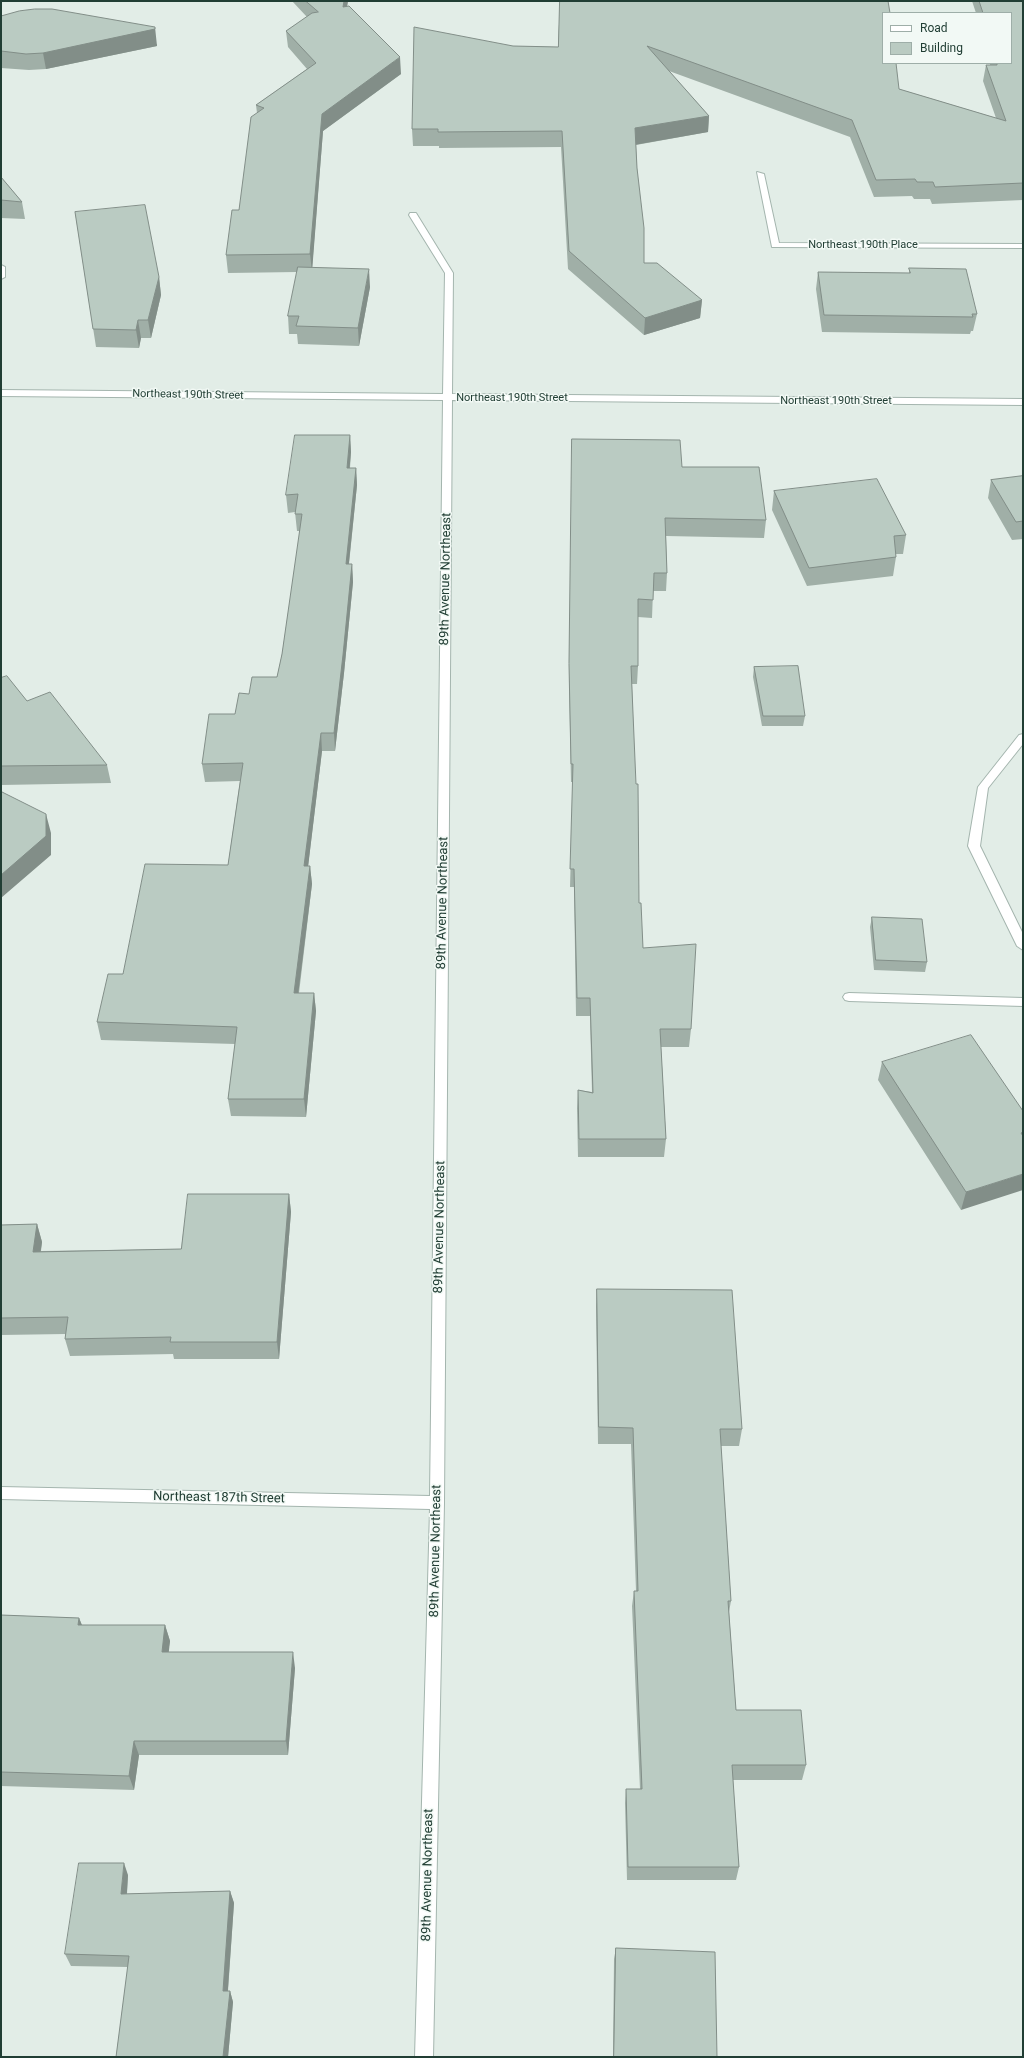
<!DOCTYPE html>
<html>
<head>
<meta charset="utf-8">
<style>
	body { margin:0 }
	#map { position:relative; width:1024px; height:2058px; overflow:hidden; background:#e2ede7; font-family:Roboto,sans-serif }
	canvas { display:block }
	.frame { position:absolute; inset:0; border:2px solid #213e34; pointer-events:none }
	.legend { position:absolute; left:882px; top:12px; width:130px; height:52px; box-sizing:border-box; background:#f2f9f5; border:1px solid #9eaea8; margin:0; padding:5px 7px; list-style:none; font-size:12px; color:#213e34 }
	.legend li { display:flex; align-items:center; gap:8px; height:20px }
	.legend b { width:20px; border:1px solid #9eaea8 }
</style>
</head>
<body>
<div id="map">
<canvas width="1024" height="2058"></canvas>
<div class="frame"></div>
<ul class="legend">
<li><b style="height:5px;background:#fff"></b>Road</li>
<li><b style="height:11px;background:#bacbc2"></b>Building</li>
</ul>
</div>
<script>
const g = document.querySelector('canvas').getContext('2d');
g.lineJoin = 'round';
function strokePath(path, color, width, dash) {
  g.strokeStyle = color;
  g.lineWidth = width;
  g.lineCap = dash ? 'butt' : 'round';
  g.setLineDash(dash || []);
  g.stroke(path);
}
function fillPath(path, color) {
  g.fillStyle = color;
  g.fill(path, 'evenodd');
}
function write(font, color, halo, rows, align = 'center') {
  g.font = font + ' Roboto,sans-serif';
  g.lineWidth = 3;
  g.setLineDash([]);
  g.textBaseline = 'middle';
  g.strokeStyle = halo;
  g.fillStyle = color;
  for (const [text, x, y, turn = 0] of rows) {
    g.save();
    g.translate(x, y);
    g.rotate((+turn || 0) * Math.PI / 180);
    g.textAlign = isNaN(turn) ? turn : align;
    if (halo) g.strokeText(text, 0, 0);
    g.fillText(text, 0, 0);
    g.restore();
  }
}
const minor = new Path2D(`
	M757 172 764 174 779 243 1023 244V248L772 247Z
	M410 213H416L453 273 452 394 1023 399V405L452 400 444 1503 433 2057H415L430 1509 1 1499V1487L430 1496 443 400 1 396V390L443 394 445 273 409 215Z
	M1 265 5 267V277L1 279Z
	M1023 734V744L988 788 980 846 1023 934V950L1017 946 968 846 978 787 1019 735Z
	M849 993 1023 998V1006L849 1001 845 1000 843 997 845 994Z`);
const wall = new Path2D(`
	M292 1H348L347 6 401 74 323 131 312 268 370 287 359 346 298 344 297 334H289L288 316 297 272 228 273 226 255 239 210 257 113 256 105 307 69 288 47 286 31 307 17Z
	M560 1 899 89 996 118 983 81 986 65H990V63H1011V13H976L972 1H1023V200L932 204 930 199H914L912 196 874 197 850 137 669 71 709 116 708 132 636 145 637 168 644 263 702 300 700 318 644 335 568 269 561 147 439 148V146H413L412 129 513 46 558 47Z
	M1 16 157 44V46L46 69 29 70 1 68Z
	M1 177 22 202 25 219 1 218Z
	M75 212 159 277 161 295 151 338H141L139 348 96 347Z
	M909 268 977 314 973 331H971L970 334 822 332 816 289 818 272 909 273Z
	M350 435 351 452 350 468H356L357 485 349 564H352L353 582 344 673 335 751H322L308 866H310L312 884 299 993H314L316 1011 306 1117 231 1116 228 1099 235 1044 101 1040 97 1022 123 974 228 865 240 781 205 782 202 764 249 694 277 677 282 654 300 531H297L295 512 288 513 286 495Z
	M572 439 682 467 766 520 764 538 666 536 667 573 666 591H653L652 618 638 617V666L637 684H632L639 903 643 948 691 1029 689 1047H661L666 1139 664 1157H578L577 1108 578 1090 592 1092 590 1016H576L574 887H570L573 782H571L569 682Z
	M1023 476V539L1012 540 988 498 991 480Z
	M774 491 906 535 903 554H896V557L893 576 807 586 772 510Z
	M754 667 805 716 803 726H762L753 677Z
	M1 678 27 701 107 765 111 783 1 785Z
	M872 917 927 962 925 972 874 970 870 927Z
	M882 1062 1023 1111 961 1210 878 1080Z
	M289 1194 291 1212 279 1359H174L173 1354 70 1356 65 1339V1334L1 1335V1225L37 1224 42 1242 41 1251 181 1249Z
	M597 1289 742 1429 739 1446H721L731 1601 729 1612 736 1710 806 1765 802 1780H733L739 1867 736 1880H627L625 1803 626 1789H640L632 1606 634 1591H636L631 1444H598L596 1306Z
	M1 1615 79 1618 82 1625H165L170 1641 168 1652 295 1668 288 1755H139L134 1790 1 1786Z
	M128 1875 127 1894 230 1891 234 1903 228 1991H230L233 2002 228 2057H116L128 1967 71 1966 65 1954Z
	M616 1948 717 2057H613L614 1959Z`);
const shadedWall = new Path2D(`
	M344 1H348L344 24 343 7Z
	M155 27 157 46 46 69 43 53Z
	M400 57 401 74 323 131 312 272 310 254 322 114Z
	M709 116 708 132 634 145 635 128Z
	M369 269 370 287 359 346 358 328Z
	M159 277 161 295 151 338 148 320Z
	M702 300 700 318 644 335 645 318Z
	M138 320 141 338 139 348 136 330Z
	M350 435 351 452 348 485 347 468Z
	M356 468 357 485 347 581 346 564Z
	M352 564 353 582 344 673 335 751 334 733Z
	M321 733 322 751 306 884 304 866Z
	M46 814 51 833V855L1 898V875Z
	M310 866 312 884 296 1011 294 993Z
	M314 993 316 1011 306 1117 304 1099Z
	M1023 1174V1190L961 1210 966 1192Z
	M289 1194 291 1212 279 1359 277 1342Z
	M37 1224 42 1242 38 1269 33 1252Z
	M79 1618 85 1633 78 1625Z
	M165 1625 170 1641 167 1668 162 1652Z
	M293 1652 295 1668 288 1755 286 1741Z
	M134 1741 139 1755 134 1790 129 1776Z
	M124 1863 128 1875 126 1906 121 1894Z
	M230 1891 234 1903 227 2002 223 1991Z
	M230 1991 233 2002 228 2057H223Z`);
const building = new Path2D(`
	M306 1H344L343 7 349 6 400 57 322 114 310 254 226 255 232 210H239L251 117 264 108 256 105 316 63 286 31 312 13 318 12Z
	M560 1H888L890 13H883V63H896L899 89 1006 121 986 65H997V63H1011V13H983L979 1H1023V183L935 187 933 182H917L915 179 876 180 852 120 647 46 709 116 635 128 637 168 644 228V263H657L702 300 645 318 569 251 562 131 438 132V129H412L414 27 513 46 558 47Z
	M35 9H52L155 27V29L43 53 26 54 1 51V16L19 11Z
	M1 177 22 202 1 200Z
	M145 205 159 277 148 320H138L136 330 93 329 75 212Z
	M298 267 369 269 358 328 296 326 299 316H288Z
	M909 268 966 269 977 314H972L973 317 824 315 818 272 910 273Z
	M295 435H350L347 468H356L346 564H352L343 655 334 733H321L304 866H310L294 993H314L304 1099H228L237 1027 97 1022 108 974H123L145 864 228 865 243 763 202 764 209 714H235L239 693 249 694 252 677H277L282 654 302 514H295L298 494 286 495Z
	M572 439 680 440 682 467H759L766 520 665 518 667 573H654L653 600 638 599V666H631L636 784H638L639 903H641L643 948 696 944 691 1029H660L666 1139H579L578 1090 593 1093 590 998H577L574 869H570L573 764H571L569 664Z
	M1023 476V521L1016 522 991 480Z
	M877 479 906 535 894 536 896 557 809 568 774 491Z
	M798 666 805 716H763L754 667Z
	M7 676 27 701 50 692 107 765 1 766V678Z
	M2 792 46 814V836L1 875V793Z
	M872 917 922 919 927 962 876 960Z
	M971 1035 1023 1111V1132L1021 1133 1023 1136V1174L966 1192 882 1062Z
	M188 1194H289L277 1342H170L171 1337 65 1339 68 1317 1 1318V1225L37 1224 33 1252 181 1249Z
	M597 1289 732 1290 742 1429H720L731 1601H728L736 1710H801L806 1765H732L739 1867H628L626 1789H642L634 1591H638L633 1428 599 1427Z
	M1 1615 79 1618 78 1625H165L162 1652H293L286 1741H134L129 1776 1 1772Z
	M79 1863H124L121 1894 230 1891 223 1991H230L223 2057H116L129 1956 65 1954Z
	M616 1948 715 1952 717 2057H614Z`);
const farStreetnames = [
	["Northeast 190th Place",863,245],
	["Northeast 190th Street",188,395,1],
	["Northeast 190th Street",512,398],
	["Northeast 190th Street",836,401]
];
const streetNames = [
	["89th Avenue Northeast",446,579,-89],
	["89th Avenue Northeast",443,903,-89],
	["89th Avenue Northeast",440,1227,-89],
	["Northeast 187th Street",219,1498,1],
	["89th Avenue Northeast",436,1551,-89],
	["89th Avenue Northeast",428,1875,-89]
];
strokePath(minor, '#a4b5ae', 2);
fillPath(minor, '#fff');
fillPath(wall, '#a0afa7');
fillPath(shadedWall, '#828e88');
fillPath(building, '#bacbc2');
strokePath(building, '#828e88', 1);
write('11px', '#213e34', '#f2f9f5', farStreetnames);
write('13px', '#213e34', '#f2f9f5', streetNames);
</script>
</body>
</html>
